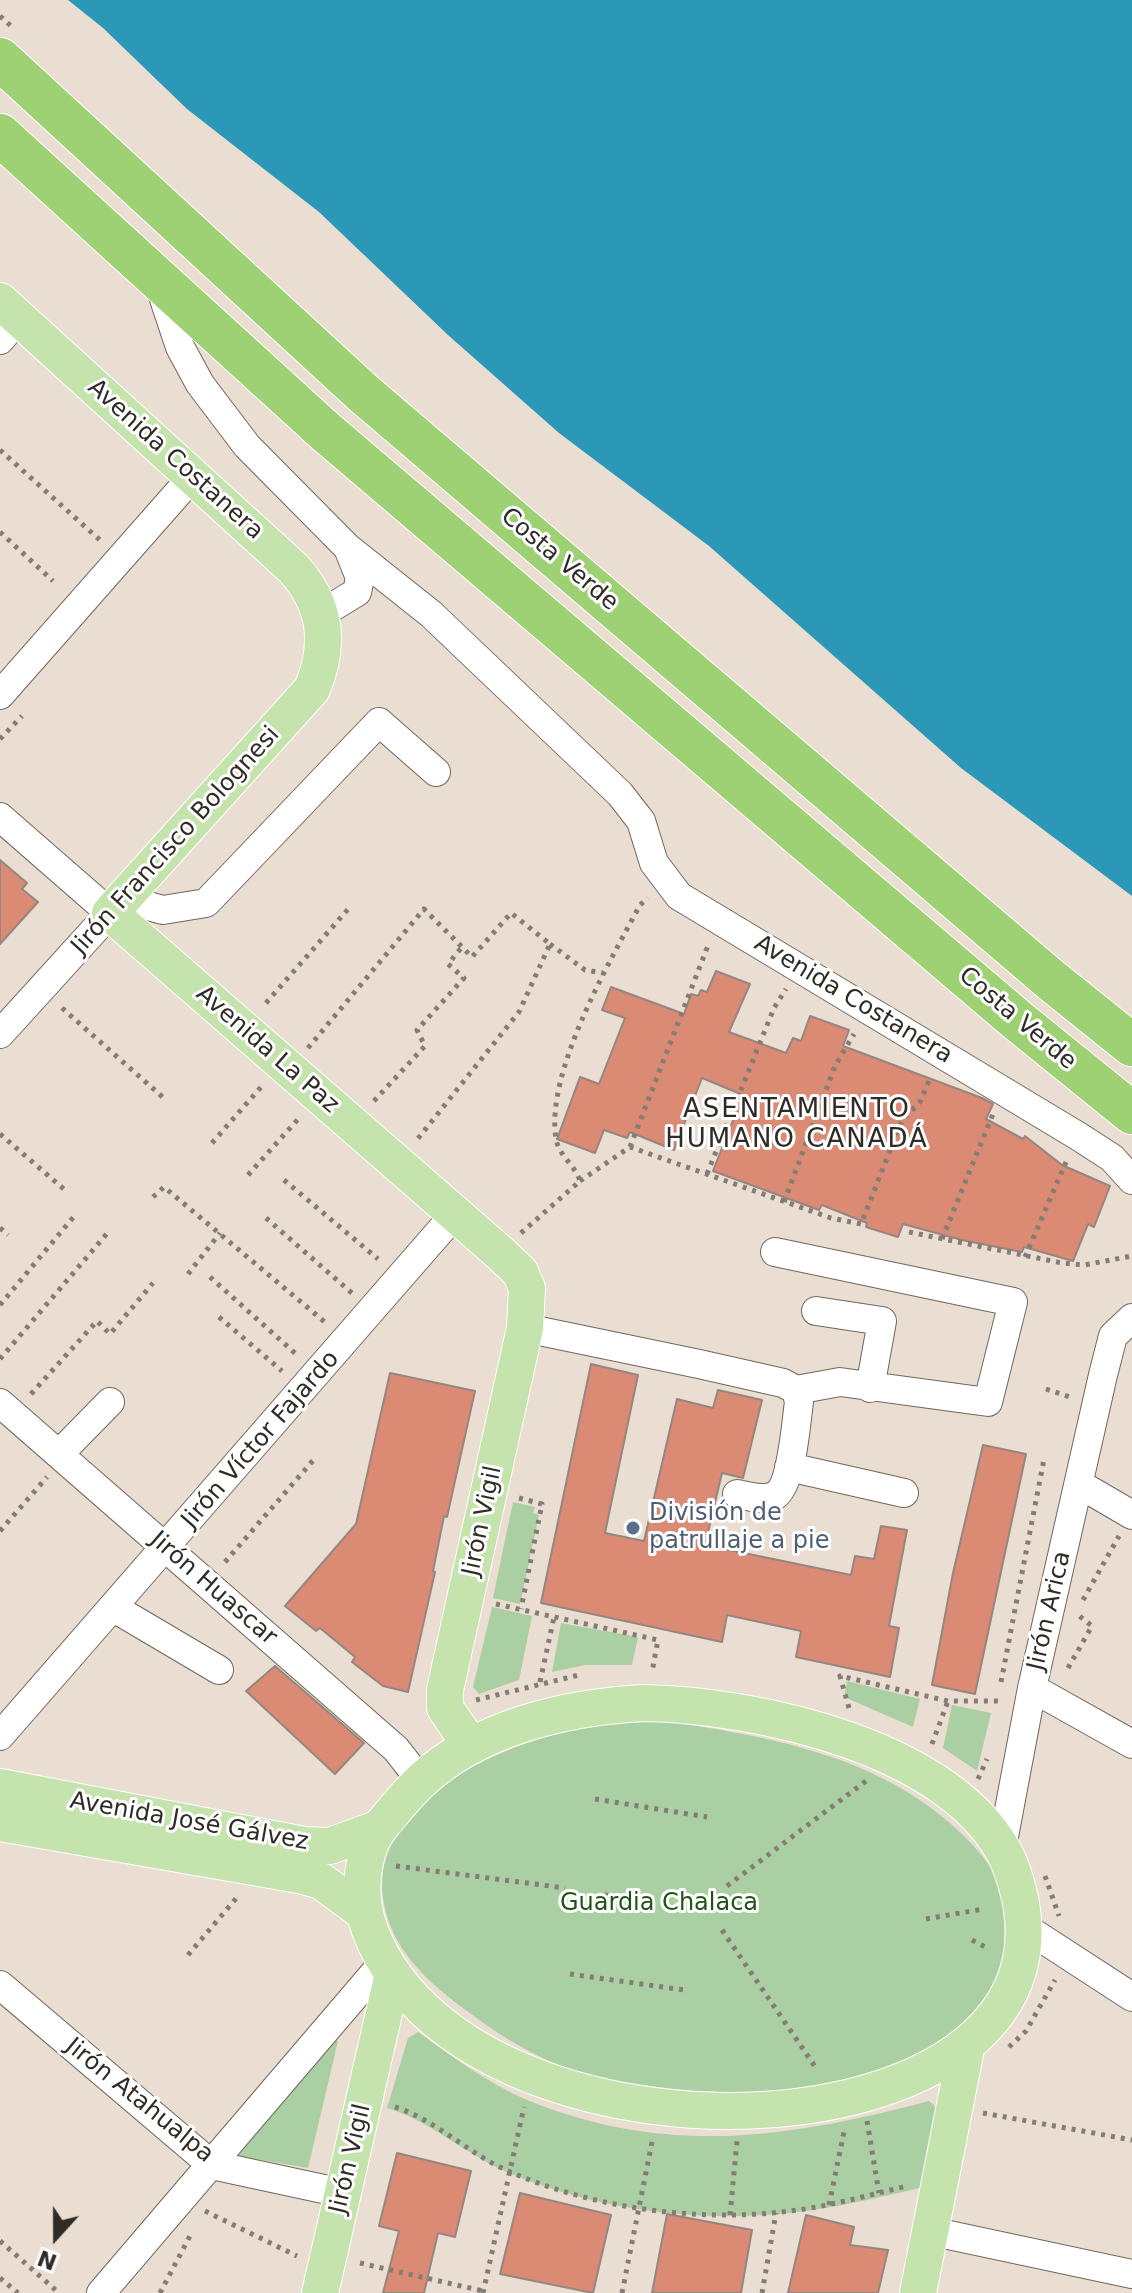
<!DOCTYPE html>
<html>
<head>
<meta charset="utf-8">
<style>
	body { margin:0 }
	#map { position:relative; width:1132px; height:2293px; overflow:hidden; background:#eaded2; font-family:"DejaVu Sans",sans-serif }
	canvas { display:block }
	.north { position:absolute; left:16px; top:2197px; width:80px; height:80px; -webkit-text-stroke:6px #fff; paint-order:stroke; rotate:201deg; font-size:22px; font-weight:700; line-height:32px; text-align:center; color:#2f2b26 }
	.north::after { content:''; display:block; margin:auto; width:28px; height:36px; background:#2f2b26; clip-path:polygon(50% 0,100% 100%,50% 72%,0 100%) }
</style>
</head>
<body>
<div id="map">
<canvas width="1132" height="2293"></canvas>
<div class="north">N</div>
</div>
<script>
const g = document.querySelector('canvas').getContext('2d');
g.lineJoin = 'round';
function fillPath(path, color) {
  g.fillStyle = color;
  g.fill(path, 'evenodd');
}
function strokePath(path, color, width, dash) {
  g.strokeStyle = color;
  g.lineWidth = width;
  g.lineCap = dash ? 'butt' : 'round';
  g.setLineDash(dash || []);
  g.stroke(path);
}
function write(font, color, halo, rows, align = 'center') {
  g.font = font + ' "DejaVu Sans",sans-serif';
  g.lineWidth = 6;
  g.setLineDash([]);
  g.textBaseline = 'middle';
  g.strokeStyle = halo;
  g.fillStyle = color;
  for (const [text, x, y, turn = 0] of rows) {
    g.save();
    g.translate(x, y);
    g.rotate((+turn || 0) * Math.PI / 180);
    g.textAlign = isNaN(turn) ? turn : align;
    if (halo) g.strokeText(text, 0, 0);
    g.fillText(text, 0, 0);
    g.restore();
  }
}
const green = new Path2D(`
	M513 1502 535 1507 533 1513 539 1515 520 1604 493 1598Z
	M492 1607 532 1616 519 1680 479 1694 473 1687Z
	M561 1623 638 1637 632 1665H585L552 1672Z
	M847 1681 920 1699 913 1727 844 1697Z
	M952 1705 991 1713 977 1771 943 1748Z
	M664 1721C771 1737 878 1755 960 1832 974 1846 994 1866 999 1886 1006 1911 1004 1944 1006 1970 991 1990 974 2023 953 2037 863 2095 753 2100 650 2086 619 2082 584 2076 556 2064 521 2049 492 2030 463 2008 441 1992 413 1968 399 1943 332 1819 485 1747 585 1727 610 1722 638 1723 664 1721Z
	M418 2032C453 2057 487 2083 527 2100 667 2157 789 2138 929 2101L938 2109 920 2188C888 2195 857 2203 825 2208 720 2226 607 2214 509 2173 466 2155 431 2121 387 2108L408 2038Z
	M327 2036 338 2041 308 2168 238 2156Z`);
const water = new Path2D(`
	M68 0H1132V896L961 768 709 546 559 433 448 335 319 212 187 109 103 28Z`);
const building = new Path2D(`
	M0 860 27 883 22 889 38 902 0 944Z
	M716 971 750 984 729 1032 786 1053 793 1038 801 1041 810 1016 849 1030 843 1046 982 1098 993 1104 986 1119 1023 1139 1025 1136 1062 1165 1110 1186 1094 1227 1088 1224 1073 1261 1024 1247 1022 1252 962 1240 903 1224 898 1237 866 1227 867 1223 822 1205 819 1210 713 1171 743 1095 702 1078 674 1150 630 1132 627 1138 604 1130 595 1153 557 1139 580 1077 599 1084 625 1018 602 1010 611 987 684 1014 691 994 698 996 701 990 707 992Z
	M591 1364 638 1375 605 1533 644 1541 677 1399 713 1408 718 1390 762 1400 743 1478 722 1473 705 1545 851 1575 855 1556 874 1559 881 1526 907 1530 889 1626 899 1628 890 1677 796 1657 801 1631 727 1615 722 1642 541 1603Z
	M390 1373 475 1391 447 1517 444 1516 433 1571 435 1572 408 1692 383 1686 352 1662 355 1657 320 1628 316 1631 285 1606 356 1524Z
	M983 1445 1026 1454 975 1694 932 1685 953 1573Z
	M275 1666 364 1743 335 1774 246 1691Z
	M397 2153 471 2171 455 2237 438 2233 424 2293H383L399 2231 379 2226Z
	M520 2193 611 2215 593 2293 500 2274Z
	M667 2214 752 2230 741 2293H652Z
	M806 2215 854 2227 850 2245 888 2250 878 2293H788Z`);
const path = new Path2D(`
	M0 16 11 26
	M0 450 101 541
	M0 532 53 581
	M0 739 22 716
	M550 944 585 970 603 973
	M266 1003 350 907
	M62 1008 166 1100
	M308 1048 424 909 472 957 511 913 550 944 519 1012 416 1141
	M374 1101 425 1046 417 1030 464 978 448 964 462 947
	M0 1134 65 1190
	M212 1143 262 1086
	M630 1147 709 943
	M707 1174 774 1008 786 989
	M248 1175 300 1117
	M284 1180 378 1259
	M580 1181 630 1147 831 1218 861 1224 902 1120 920 1102 931 1076
	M153 1197 164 1187 326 1323
	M784 1202 835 1066 854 1034
	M266 1218 353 1294
	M0 1228 8 1235
	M909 1232 1062 1263 1084 1265 1132 1256
	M521 1233 580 1181C575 1165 559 1156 556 1139 545 1073 609 963 640 905L648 898
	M942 1239 993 1114
	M1025 1257 1066 1162
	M188 1274 220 1233
	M210 1277 296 1354
	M0 1305 76 1214
	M219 1317 282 1371
	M0 1359 110 1230
	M1046 1389 1073 1398
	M31 1394 97 1321 110 1334 153 1283
	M519 1498 542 1504 521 1609
	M0 1531 47 1477
	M225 1562 316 1457
	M1083 1600 1119 1536
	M496 1604 658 1640 652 1672
	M1068 1668 1092 1626 1078 1615
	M540 1682 554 1617
	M1001 1682 1044 1459
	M476 1700 579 1675
	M849 1708 840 1676 948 1701H998
	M932 1744 948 1701
	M978 1779 987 1759
	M595 1799 707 1817
	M396 1866 565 1888
	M1045 1876 1059 1916
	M727 1886 866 1781
	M605 1895 650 1901
	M926 1919 983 1909
	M722 1930 816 2068
	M972 1940 987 1948
	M188 1955 239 1895
	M570 1974 684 1990
	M1009 2047 1026 2031 1055 1980
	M395 2107C434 2119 468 2153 506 2170 587 2207 693 2222 781 2212 824 2208 865 2196 907 2186
	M983 2113 1132 2140
	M867 2121 879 2193
	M829 2205 845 2127
	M205 2211 297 2256
	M730 2215 737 2141
	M0 2241 59 2293
	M360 2263 483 2291
	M0 2278 18 2293
	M160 2293 191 2234
	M483 2293 524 2107
	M622 2293 653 2137
	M762 2293 776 2213`);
const minor = new Path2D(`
	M158 281 180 347 200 384 247 446 348 548 431 614 620 794 641 821 654 863 679 896 1078 1136 1112 1158 1132 1180
	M0 340 19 318
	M321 614 357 592 360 578 348 548
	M0 695 193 476
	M0 817 110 913 0 1034
	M122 899 163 910 206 903 379 722 436 772
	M775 1252 1013 1302 988 1402 840 1382 796 1390
	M816 1311 882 1321 870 1388
	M525 1328 699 1364 783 1383 796 1390 799 1402C796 1422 792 1487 774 1496 763 1501 748 1496 737 1494
	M0 1403 396 1749 421 1781
	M59 1454 110 1402
	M789 1467 904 1493
	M1079 1484 1132 1515
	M114 1608 219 1670
	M1032 1688 1132 1744
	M0 1736 455 1214
	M1002 1847 1032 1688 1103 1375 1113 1336 1132 1318
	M1029 1930 1132 1997
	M0 1985 212 2165 342 2193
	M930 2231 1132 2274
	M101 2293 383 1963`);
const major = new Path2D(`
	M0 301 293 568C326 604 331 644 312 689L110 913 500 1253 520 1272 527 1288 525 1328 445 1690V1708L471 1746
	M644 1703C756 1705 955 1747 1008 1860 1132 2164 475 2196 371 1933 357 1898 359 1849 386 1820 397 1807 408 1793 420 1782 478 1727 567 1707 644 1703Z
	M0 1787 304 1845 330 1846 377 1829
	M0 1823 299 1875 321 1881 362 1911
	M320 2293 392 1978
	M918 2293 965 2054`);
const highway = new Path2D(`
	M0 59 363 393 1051 980 1132 1045
	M0 135 326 432 1017 1020 1132 1113`);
const markers = [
	[633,1528,8,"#5c6f8a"]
];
const streetNames = [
	["Avenida Costanera",175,460,42],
	["Costa Verde",559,560,40],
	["Jirón Francisco Bolognesi",176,841,-48],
	["Avenida Costanera",853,1000,31],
	["Costa Verde",1017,1019,40],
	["Avenida La Paz",267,1050,41],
	["Jirón Víctor Fajardo",261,1440,-49],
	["Jirón Vigil",483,1521,-78],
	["Jirón Huascar",213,1589,41],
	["Jirón Arica",1050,1611,-77],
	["Avenida José Gálvez",189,1822,10],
	["Jirón Atahualpa",139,2101,39],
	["Jirón Vigil",351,2159,-77]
];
const serviceNames = [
	["División de",649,1514],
	["patrullaje a pie",649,1542]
];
const parkNames = [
	["Guardia Chalaca",659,1904]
];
const neighbourhoodNames = [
	["ASENTAMIENTO",797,1110],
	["HUMANO CANADÁ",797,1140]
];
fillPath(green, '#aacfa3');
fillPath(water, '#2b98b7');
fillPath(building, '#db8a74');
strokePath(building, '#968681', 2);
strokePath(minor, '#71675c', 30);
strokePath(major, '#fff', 38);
strokePath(highway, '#fff', 44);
strokePath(path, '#857d75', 5, [4, 6]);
strokePath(minor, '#fff', 28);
strokePath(major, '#c5e3ac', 36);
strokePath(highway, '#9ed074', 42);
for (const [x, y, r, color] of markers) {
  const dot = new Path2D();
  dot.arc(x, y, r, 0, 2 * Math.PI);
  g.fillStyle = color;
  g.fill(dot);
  strokePath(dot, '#fff', 3);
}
write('24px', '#2f2b26', '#fff', streetNames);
write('24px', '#4e5e75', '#fff', serviceNames, 'left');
write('24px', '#205417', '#fff', parkNames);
g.letterSpacing = '2px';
write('26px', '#2f2b26', '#fff', neighbourhoodNames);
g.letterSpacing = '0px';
</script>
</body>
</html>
